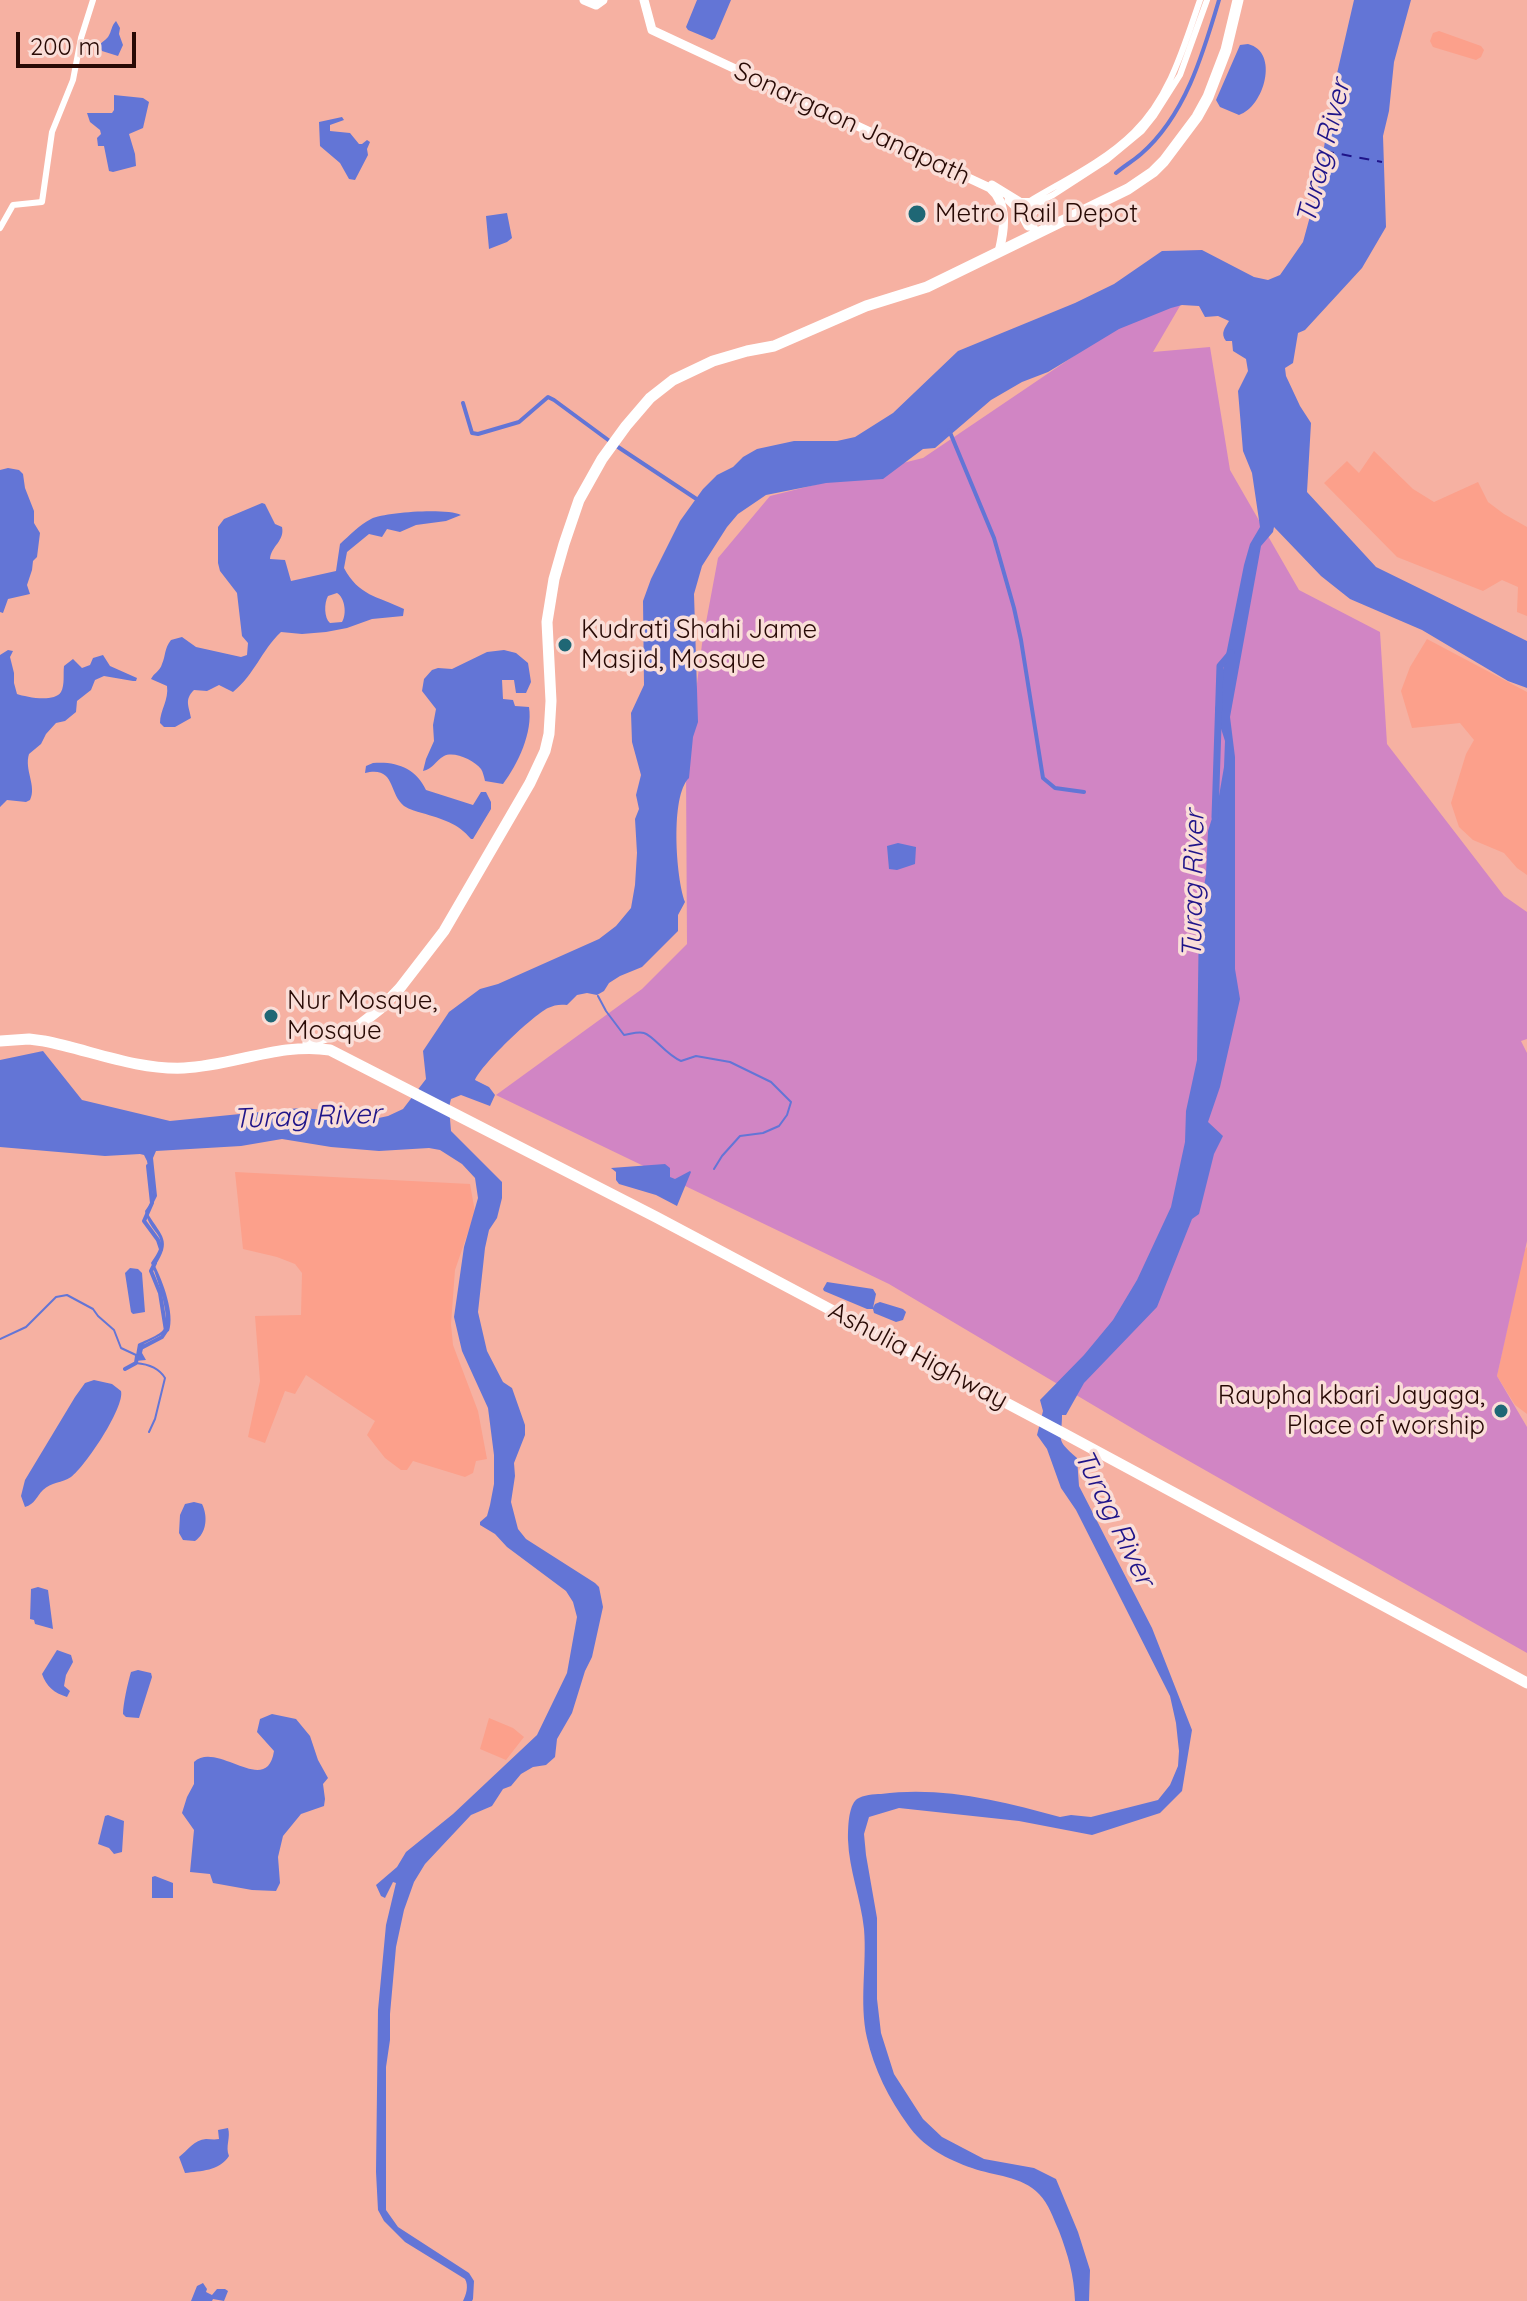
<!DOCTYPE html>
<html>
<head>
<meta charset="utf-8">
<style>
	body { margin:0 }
	#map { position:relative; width:1527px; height:2301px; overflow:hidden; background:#f6b1a2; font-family:Quicksand,sans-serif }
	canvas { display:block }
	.scale { position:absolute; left:16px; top:32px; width:120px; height:36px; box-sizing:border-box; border:4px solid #280a05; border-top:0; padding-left:10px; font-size:24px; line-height:28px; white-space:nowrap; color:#280a05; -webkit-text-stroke:6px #faded8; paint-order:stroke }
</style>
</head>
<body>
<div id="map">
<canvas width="1527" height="2301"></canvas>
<div class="scale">200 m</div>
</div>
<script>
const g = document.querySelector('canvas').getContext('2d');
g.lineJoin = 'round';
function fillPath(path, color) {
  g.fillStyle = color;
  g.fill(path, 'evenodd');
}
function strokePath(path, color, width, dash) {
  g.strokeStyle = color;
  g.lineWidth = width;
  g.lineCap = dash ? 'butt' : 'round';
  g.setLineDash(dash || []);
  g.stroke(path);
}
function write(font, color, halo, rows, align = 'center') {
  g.font = font + ' Quicksand,sans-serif';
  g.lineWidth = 7;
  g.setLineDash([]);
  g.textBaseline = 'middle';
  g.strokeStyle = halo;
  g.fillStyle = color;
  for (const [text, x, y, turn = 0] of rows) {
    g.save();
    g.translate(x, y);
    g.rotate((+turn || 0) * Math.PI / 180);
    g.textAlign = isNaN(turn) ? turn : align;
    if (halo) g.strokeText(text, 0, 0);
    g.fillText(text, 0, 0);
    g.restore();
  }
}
const built = new Path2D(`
	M1439 31 1481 46 1484 50 1481 57 1476 60 1433 47 1430 41 1433 33Z
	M1374 451 1413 489 1434 502 1478 482 1488 502 1504 514 1527 527V616L1517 612 1518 587 1502 580 1483 591 1397 557 1324 483 1347 461 1359 473Z
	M1427 639 1527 692V875L1517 868 1504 853 1473 840 1459 827 1451 803 1466 754 1474 740 1460 723 1412 728 1401 691 1410 667Z
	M235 1172 470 1184 475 1212 455 1270 451 1324 453 1345 478 1411 487 1459 476 1461 473 1473 465 1477 413 1461 407 1470H401L385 1458 367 1435 375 1421 306 1375 295 1394 285 1391 265 1443 248 1437 260 1381 255 1316 301 1315 302 1273 295 1264 277 1257 243 1249Z
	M1527 1247V1414L1515 1405 1497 1376 1524 1250Z
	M489 1718 513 1728 524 1737 506 1760 480 1749Z`);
const green = new Path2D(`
	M1201 270 1153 352 1210 347 1230 470 1299 590 1380 632 1387 744 1504 896 1527 912V1039L1521 1041 1527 1053V1241L1497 1376 1527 1427V1653L1152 1440 889 1284 496 1095 642 989 687 944 686 770 702 644 718 558 770 496 923 458Z`);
const water = new Path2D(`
	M697 0H731L715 38 712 40 688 30 686 27Z
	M1354 0H1411L1394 62 1389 111 1383 136 1386 227 1362 268 1305 330 1298 333 1293 363 1285 368 1286 376 1300 406 1311 423 1307 492 1376 567 1527 641V688L1508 681 1422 630 1350 599 1321 576 1274 527 1273 532 1261 546 1230 717 1235 757V969L1240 999 1220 1087 1208 1122 1223 1136 1214 1154 1199 1214 1192 1219 1157 1307 1084 1383 1066 1415H1062C1062 1441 1054 1438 1077 1458L1079 1486 1152 1628 1192 1730 1182 1791 1160 1813 1092 1835 1019 1821 899 1808 869 1817 864 1834 866 1855 877 1918V1999L881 2033 894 2074 923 2119 942 2137 984 2159 1034 2168 1056 2179 1078 2232 1090 2270 1089 2301H1075C1074 2275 1068 2255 1059 2231 1053 2218 1049 2204 1039 2194 1022 2176 994 2176 972 2168 948 2160 922 2146 908 2125 889 2099 874 2069 867 2038 859 2002 867 1965 864 1929 861 1899 849 1870 848 1840 848 1829 848 1806 857 1799 863 1795 874 1794 881 1794 942 1786 1001 1801 1060 1817L1071 1815 1091 1817 1158 1800 1170 1785 1178 1766 1179 1751 1176 1723 1170 1696 1076 1510 1061 1488 1047 1449 1037 1435 1043 1411 1040 1400 1084 1355 1113 1320 1137 1280 1171 1207 1185 1142 1186 1111 1197 1060 1199 914 1206 875 1208 831 1219 796 1224 767 1225 741 1215 710 1244 565 1250 544 1260 527 1252 473 1243 451 1238 391 1248 371 1246 359 1233 351 1232 341H1226C1220 333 1225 328 1229 321L1218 316 1205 317 1199 306 1182 305 1171 308 1119 329 1048 372 1022 382 991 400 935 448 923 449 883 479 826 483 766 495 738 514 727 527 702 566 694 594 698 722 693 737 689 778C670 796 676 878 685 902L678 915V931L642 967 620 976 609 983 604 991 597 995 587 993 577 995 567 1005C560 1004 554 1005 548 1008 532 1016 482 1064 475 1080L489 1087 495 1095 490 1106 461 1095 451 1099 449 1107 451 1131 502 1182V1198L497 1218 489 1230 485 1248 478 1312 487 1351 503 1382 512 1388 525 1425V1435L514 1463 515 1476 511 1502 518 1529 526 1539 595 1583 599 1587 603 1607 592 1657 585 1671 572 1713 557 1739 555 1757 546 1765 533 1767 521 1774 511 1786 503 1789 492 1806 471 1815 425 1864 414 1882 404 1910 396 1947 390 2014V2040L386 2067V2210L398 2227 469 2273 474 2281 473 2299 472 2301H463C466 2295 469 2286 465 2279L405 2242 384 2221 378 2210 376 2172 378 2010 386 1925 396 1883 393 1882 385 1898 381 1896 376 1885 397 1867 406 1852 453 1814 537 1735 567 1673 577 1617 573 1602 566 1591 507 1547 495 1534 480 1525V1522L487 1516 490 1505 494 1484V1455L488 1408 462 1351 454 1317 464 1247 478 1198 475 1178 462 1164 440 1150 429 1148 379 1151 331 1147 282 1139 241 1146 156 1151 153 1158 157 1196 148 1214C162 1237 172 1240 155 1266 163 1282 175 1314 169 1331L144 1344 142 1353 146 1360 135 1361 138 1344C145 1340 162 1335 165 1327 170 1315 156 1275 151 1263 173 1233 151 1238 145 1211L152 1201 153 1196 147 1161 144 1155 140 1154 105 1156 0 1147V1060L43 1051 82 1100 170 1121 300 1108 339 1111 374 1119 388 1116 403 1109 426 1079 423 1051 449 1012 480 989 498 984 599 939 616 926 631 908 635 885 637 853 635 819 639 809 636 795 641 775 632 742 631 713 644 685 643 601 651 579 680 521 703 489 717 475 733 467 743 457 757 449 794 441H837L855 437 893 413 958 351 1075 303 1114 284 1162 251 1202 250 1254 277 1268 280 1280 275 1303 242 1318 187 1332 95Z
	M116 21 120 28 119 34 123 45 118 56 102 51 99 46C101 42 105 41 108 37 112 31 111 26 116 21Z
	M1248 44C1280 52 1264 107 1239 115L1220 107 1216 100 1240 45Z
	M114 95 143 98 149 102 143 128 129 134 135 154 136 166 113 172 109 171 104 146H98L97 138 101 134 100 130 90 122 87 113H112L114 110Z
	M342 117 344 120 330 125V131L350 133 359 144H362L367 140 370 142 367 149 368 155 355 180 349 179 340 163 320 146 319 122Z
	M507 213 512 238 507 242 489 249 486 216Z
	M8 468 19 470 23 474 25 488 34 511V523L40 533 37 557 33 561 32 570 27 585 30 594 8 599 3 613 0 612V470Z
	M262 503 265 504 275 524 282 527C285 541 271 546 270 559L285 560 291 581 336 571 340 544C350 535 359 525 371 519 386 512 446 508 461 515L446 521 416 525 400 532 387 529 382 537 369 534 347 552 344 568C359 596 377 596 404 609L403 616 372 619 347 628 326 632 302 634 281 632C261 651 255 674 233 692L219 685 207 691 194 690C184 700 189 706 191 718L175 727H164L160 723C160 710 169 700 167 686L151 679C154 673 160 671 162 664 166 655 164 649 171 640L182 637 196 647 241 657 247 655 248 643 242 636 237 593 220 571 218 563V527L224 519ZM337 593C345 598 347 614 342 622L330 623C324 618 324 603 328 596Z
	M8 650 13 651 10 657 14 673V683L17 694C26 697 54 703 61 692 65 685 63 674 64 666L73 659 82 668 90 665 93 658 103 655 110 666 137 678 136 681H133L104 676 95 680 91 690 77 701 76 712 65 721 56 723 46 734 41 744 29 754C24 770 37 786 30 800L26 802 7 800 0 807V655Z
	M504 650 516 653 528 663 531 682 526 693H516L514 680H502L503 699 513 700 515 706 529 707C533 732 518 764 503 784L485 781C484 777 483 772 481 769 474 760 454 751 444 756 435 761 433 769 423 771L426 759 434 741 433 725 436 709 422 691 424 679 432 670 438 668 452 669 487 652Z
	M373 763C396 761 416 768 426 790L473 805 481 792H486L491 802V809L473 839H471C458 823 442 819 422 813 416 811 410 810 404 806 388 793 396 766 365 773L366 766Z
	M898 843 916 847 915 864 897 870 889 869 887 846Z
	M665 1164 670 1168V1177L675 1179 690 1171 691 1172 677 1206 656 1195 619 1184 616 1180V1172L611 1168Z
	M130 1268 138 1269 142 1273 145 1312 133 1314 131 1312 125 1273Z
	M827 1282 873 1289 876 1294 873 1308 875 1304 880 1302 903 1309 906 1312 903 1320 896 1322 874 1313 873 1309H867L824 1291 823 1289Z
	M94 1380 112 1384 121 1391C125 1407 85 1467 71 1477 62 1483 51 1482 43 1490 36 1497 35 1504 25 1507L21 1496 25 1480 75 1397 85 1383Z
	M194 1502 202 1504C208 1516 207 1533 195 1541L183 1540 179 1533 180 1515 185 1504Z
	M38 1587 48 1590 53 1629 35 1624 34 1620 30 1619 31 1589Z
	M57 1650 71 1655 73 1662 66 1675 64 1686 70 1691 67 1697C54 1693 46 1686 42 1674Z
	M138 1670 151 1673 152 1677 139 1718 126 1717 123 1714C123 1704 128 1682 131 1672Z
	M272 1714 296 1719 310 1736 318 1760 328 1778 323 1784 325 1799 324 1806 301 1814 283 1836 278 1857 280 1883 276 1891 252 1890 213 1883 210 1874 190 1872 194 1830 182 1813 187 1797 194 1784V1762C217 1740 267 1798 274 1751L257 1732 260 1719Z
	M108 1815 124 1821 122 1852 114 1854 109 1848 98 1844 105 1816Z
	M155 1876 173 1883V1898H152V1877Z
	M228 2128C231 2137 225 2147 229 2156 219 2171 201 2171 185 2173L179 2157C188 2150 194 2140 206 2139 210 2139 214 2140 219 2139L218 2130Z
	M203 2283 207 2289 206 2292 212 2295 217 2289H225L228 2291 224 2301 213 2299 212 2301H191L197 2286Z`);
const stream = new Path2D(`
	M598 996 606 1011 624 1035C631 1034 638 1031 644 1033 654 1036 666 1055 681 1061L696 1056 730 1062 771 1082 791 1102 787 1115 779 1126 763 1133 740 1136 722 1156 714 1169
	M0 1339 26 1327 56 1297 67 1295 93 1309 98 1316 114 1330 121 1348 136 1355
	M136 1363C147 1364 159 1368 165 1378L155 1419 149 1432`);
const canal = new Path2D(`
	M1116 173C1124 166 1133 161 1141 154 1185 116 1203 54 1219 0
	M463 403 472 433 478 434 519 422 548 397 554 400 615 445 698 500
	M949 430 994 538 1014 608 1021 640 1043 778 1055 788 1084 792
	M148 1166 152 1203 144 1221 158 1240 161 1249
	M141 1348 162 1337 166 1331 160 1293 151 1271 155 1263
	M125 1369 136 1363 137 1356`);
const river = new Path2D(`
	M1215 817 1220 666 1231 653`);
const ferry = new Path2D(`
	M1324 151 1382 162`);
const minor = new Path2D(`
	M1021 201H1030C1065 180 1105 161 1134 132 1170 97 1184 46 1200 0
	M1029 213 1033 205 1053 195 1107 160 1142 131 1154 116 1180 75 1207 0
	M1031 222 1034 213 1044 203
	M0 228 13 205 42 202 52 132 73 80 81 38 93 0`);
const major = new Path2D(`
	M584 0 596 5 603 0
	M644 0 652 30 990 188C1009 204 1004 231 999 252
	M992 185 1023 204 1036 234
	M1009 200 1020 211 1028 226`);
const highway = new Path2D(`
	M0 1041 29 1039 44 1041C90 1050 136 1070 184 1068 233 1066 281 1042 330 1050L656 1217 1063 1433 1527 1683
	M308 1043 357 1027 380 1009 400 988 444 931 530 783 545 751 549 734 551 701 547 622 554 579 564 544 579 500 602 459 626 426 650 398 673 380 713 361 747 351 774 346 866 306 927 287 1128 189 1153 172 1164 161 1197 117 1208 97 1226 50 1238 0`);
const markers = [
	[917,214,10,"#1f6775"],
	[565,645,8,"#1f6775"],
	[271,1016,8,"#1f6775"],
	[1501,1411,8,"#1f6775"]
];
const streetNames = [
	["Sonargaon Janapath",852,124,25],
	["Ashulia Highway",918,1356,28]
];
const poiNames = [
	["Metro Rail Depot",935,214],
	["Kudrati Shahi Jame",581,630],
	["Masjid, Mosque",581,660],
	["Nur Mosque,",287,1001],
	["Mosque",287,1031],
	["Raupha kbari Jayaga,",1485,1396,"right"],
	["Place of worship",1485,1426,"right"]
];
const waterNames = [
	["Turag River",1324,152,-76],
	["Turag River",1194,884,-89],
	["Turag River",307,1117,-2],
	["Turag River",1114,1518,64]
];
fillPath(built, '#fca08b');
fillPath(green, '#d185c4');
fillPath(water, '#6375d6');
strokePath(stream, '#6375d6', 2);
strokePath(canal, '#6375d6', 4);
strokePath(river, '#6375d6', 7);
strokePath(ferry, '#1f1489', 2, [10, 8]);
strokePath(minor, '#fff', 6);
strokePath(major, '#fff', 9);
strokePath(highway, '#fff', 11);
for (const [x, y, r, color] of markers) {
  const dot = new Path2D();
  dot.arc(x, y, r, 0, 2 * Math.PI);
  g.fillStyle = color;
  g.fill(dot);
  strokePath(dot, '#faded8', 3);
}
write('26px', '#280a05', '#faded8', streetNames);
write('26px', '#280a05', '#faded8', poiNames, 'left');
write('italic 28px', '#1f1489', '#faded8', waterNames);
</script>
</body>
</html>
